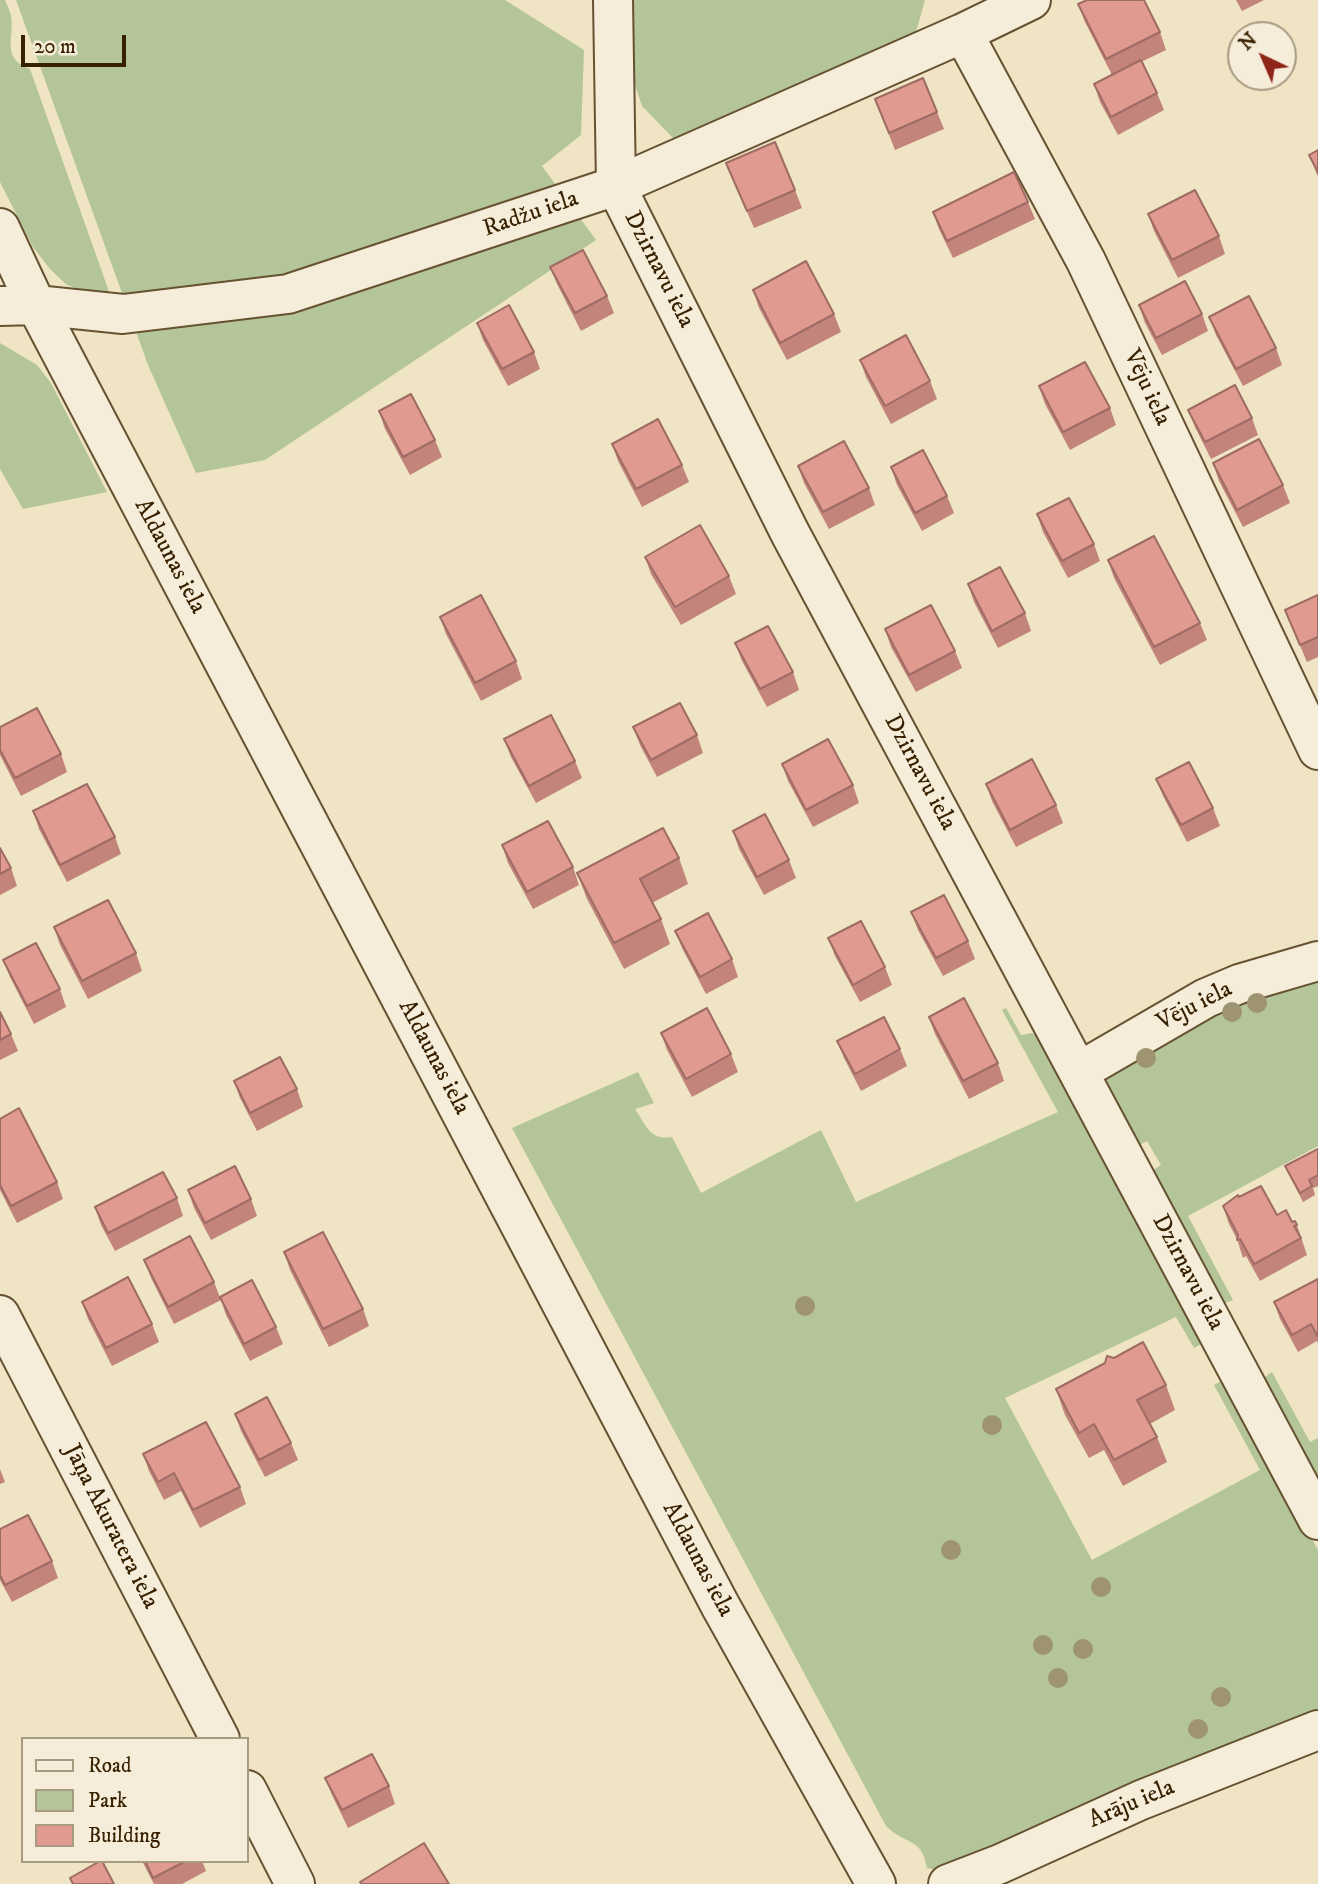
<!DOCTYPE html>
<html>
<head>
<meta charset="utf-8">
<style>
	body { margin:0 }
	#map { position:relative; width:1318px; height:1884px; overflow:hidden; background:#efe4c4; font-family:"IM FELL DW Pica",serif }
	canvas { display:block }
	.legend { position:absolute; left:21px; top:1737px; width:228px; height:126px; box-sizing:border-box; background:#f5edd9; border:2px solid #a99b82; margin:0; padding:9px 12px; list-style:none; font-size:21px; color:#382100 }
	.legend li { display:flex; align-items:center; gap:14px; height:35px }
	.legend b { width:35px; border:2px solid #a99b82 }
	.north { position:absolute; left:1227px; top:21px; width:70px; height:70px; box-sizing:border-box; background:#f5edd9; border:2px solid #a99b82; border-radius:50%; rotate:316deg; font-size:19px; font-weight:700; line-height:28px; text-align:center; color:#382100 }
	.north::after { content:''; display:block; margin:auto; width:24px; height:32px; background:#8f2418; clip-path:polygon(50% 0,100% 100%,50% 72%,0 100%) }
	.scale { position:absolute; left:21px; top:35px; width:105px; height:32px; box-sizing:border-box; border:4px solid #382100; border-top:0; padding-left:9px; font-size:21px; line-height:24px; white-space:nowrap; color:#382100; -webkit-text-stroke:5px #f5edd9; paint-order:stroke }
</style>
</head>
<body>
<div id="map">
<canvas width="1318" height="1884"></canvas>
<ul class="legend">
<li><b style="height:9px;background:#f5edd9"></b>Road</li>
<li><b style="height:19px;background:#b4c599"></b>Park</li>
<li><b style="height:19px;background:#e19a8f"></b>Building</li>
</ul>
<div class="north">N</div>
<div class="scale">20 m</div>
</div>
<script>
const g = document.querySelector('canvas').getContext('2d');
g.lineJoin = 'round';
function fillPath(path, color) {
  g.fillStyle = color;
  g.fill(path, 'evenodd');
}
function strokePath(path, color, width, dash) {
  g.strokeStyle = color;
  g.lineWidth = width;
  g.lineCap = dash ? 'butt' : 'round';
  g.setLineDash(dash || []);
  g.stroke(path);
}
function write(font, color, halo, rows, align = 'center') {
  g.font = font + ' "IM FELL DW Pica",serif';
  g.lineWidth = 7;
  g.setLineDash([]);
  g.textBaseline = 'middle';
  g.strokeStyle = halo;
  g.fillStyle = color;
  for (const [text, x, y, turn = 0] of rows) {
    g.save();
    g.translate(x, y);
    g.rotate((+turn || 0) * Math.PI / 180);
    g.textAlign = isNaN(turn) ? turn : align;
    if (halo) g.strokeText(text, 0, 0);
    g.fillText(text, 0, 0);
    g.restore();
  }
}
const green = new Path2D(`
	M0 0H5C7 5 10 11 11 16 15 38 0 58 30 69L112 300 67 285 50 269 33 247 0 182Z
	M16 0H505L584 50 581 135 542 166 596 240 265 460 196 473 148 365Z
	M627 0H925L916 32 673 138 642 106 632 76Z
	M0 343 37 365 51 383 107 492 23 509 0 469Z
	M1318 971V1146L1188 1216 1233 1300 1225 1303 1152 1171 1161 1165 1147 1141 1138 1146 1104 1081 1105 1072 1129 1049Z
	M1006 1008 1021 1035 1032 1033 1039 1036 1205 1342 1194 1348 1176 1317 1005 1398 1092 1560 1260 1470 1214 1385 1225 1379 1318 1550V1713L937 1870 927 1868C922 1837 905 1845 886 1826L512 1128 638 1072 654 1103 635 1109C646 1125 650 1141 672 1137L701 1193 821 1130 856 1202 1058 1112 1002 1010Z
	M1272 1372 1310 1442 1318 1438V1487L1265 1377Z`);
const minor = new Path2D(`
	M613 0 616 186 790 533 1318 1520
	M963 33 1086 261 1318 750
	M0 228 36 305 720 1605 876 1884
	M0 306 36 305 123 314 288 294 616 186 963 33 1031 0
	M1080 1071 1206 998 1239 984 1318 961
	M0 1315 220 1739
	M247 1790 295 1884
	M948 1884 1000 1864 1141 1800 1318 1730`);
const trees = [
	[1257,1003],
	[1232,1012],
	[1146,1058],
	[805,1306],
	[992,1425],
	[951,1550],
	[1101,1587],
	[1043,1645],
	[1083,1649],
	[1058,1678],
	[1221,1697],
	[1198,1729]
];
const wall = new Path2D(`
	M1236 0H1264L1242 11Z
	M1078 4 1160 32 1166 50 1141 62 1157 93 1164 110 1118 135 1100 102 1094 84 1112 75 1085 22Z
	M875 99 937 112 944 129 895 150Z
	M1318 150V177L1309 155Z
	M726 163 795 190 802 208 754 228Z
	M1028 202 1035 219 953 258 939 229 933 212Z
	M1148 214 1219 236 1225 254 1178 278 1154 231Z
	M550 267 607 296 614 313 581 331 557 284Z
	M753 290 834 314 841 332 787 360 759 308Z
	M1139 305 1202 314 1208 331 1162 355 1145 323Z
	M1209 317 1276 348 1282 365 1243 386 1216 335Z
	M477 323 534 352 540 369 508 386 483 340Z
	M860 360 930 381 937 399 891 424 866 377Z
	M1039 386 1110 408 1116 425 1070 450 1045 404Z
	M1188 410 1252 418 1258 435 1211 459 1195 427Z
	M379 411 435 440 442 457 410 475 385 429Z
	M612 444 682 465 689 482 642 507 618 461Z
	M1213 463 1283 485 1290 503 1243 527 1219 481Z
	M798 466 869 488 875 505 829 529 804 483Z
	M891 467 947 496 954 513 922 531 897 485Z
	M1037 514 1094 544 1100 561 1068 578 1043 532Z
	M645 557 729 576 736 594 681 625 651 574Z
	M1108 560 1200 623 1207 640 1160 665 1114 578Z
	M968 584 1025 613 1031 631 998 648 974 602Z
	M1318 595V657L1307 662 1285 610Z
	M440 617 516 661 522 679 481 701 446 634Z
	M885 629 955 651 962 668 916 692 891 647Z
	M735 643 793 672 799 690 767 707 742 661Z
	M0 727 61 754 67 772 21 796 0 755Z
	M633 727 697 735 703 753 657 777 640 745Z
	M504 739 575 761 582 778 536 803 511 757Z
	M782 764 853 785 859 803 813 827 788 781Z
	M1156 779 1213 808 1220 826 1187 842 1163 796Z
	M986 784 1056 805 1063 823 1016 847 992 801Z
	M33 811 115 837 121 854 67 882 39 829Z
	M733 831 789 860 796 878 764 895 739 849Z
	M502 845 573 867 579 885 533 909 508 863Z
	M0 848 11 868 17 886 0 895Z
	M679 858 688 884 652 903 661 919 670 944 624 969 587 899 577 873Z
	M911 912 968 941 975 959 943 976 918 930Z
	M54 927 136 953 142 971 88 999 60 945Z
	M675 931 732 959 738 977 706 994 682 948Z
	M828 938 885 967 892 985 860 1002 835 956Z
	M3 960 60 989 66 1007 34 1024 10 977Z
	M0 1012 11 1034 18 1051 0 1060Z
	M929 1017 998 1063 1004 1081 969 1099 935 1034Z
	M661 1033 731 1054 738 1072 692 1097 667 1050Z
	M837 1041 900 1049 907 1066 861 1091 844 1058Z
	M234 1081 297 1089 303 1107 257 1131 240 1098Z
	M0 1119 57 1182 63 1199 17 1223 0 1190Z
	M1318 1149V1186L1313 1188 1315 1195 1303 1202 1289 1175 1285 1166Z
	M188 1190 251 1199 257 1216 211 1240 194 1208Z
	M1239 1197 1297 1225 1307 1255 1260 1281 1246 1256 1243 1258 1237 1239 1229 1224 1223 1206Z
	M177 1198 183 1216 115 1251 101 1225 95 1207Z
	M284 1252 363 1309 369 1326 329 1347 290 1270Z
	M144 1260 214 1282 221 1300 174 1324 151 1278Z
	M1318 1279V1343L1317 1341 1298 1352 1280 1319 1274 1302Z
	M220 1297 276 1327 283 1344 250 1361 226 1315Z
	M82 1302 152 1324 159 1342 112 1366 88 1319Z
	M1105 1363 1166 1385 1175 1410 1150 1424 1157 1437 1167 1462 1123 1486 1104 1450 1089 1458 1065 1415 1056 1389Z
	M235 1414 291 1443 298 1460 265 1477 241 1431Z
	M143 1454 240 1487 246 1504 200 1528 181 1491 164 1500 149 1471Z
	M0 1469 5 1482 0 1484Z
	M0 1529 52 1561 58 1578 12 1602 0 1580Z
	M325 1778 389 1786 395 1804 348 1828 332 1795Z
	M142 1861H202L206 1871 182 1884H154Z`);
const building = new Path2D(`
	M1087 0H1144L1160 32 1106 59 1078 4Z
	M1141 60 1157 93 1111 117 1094 84Z
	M923 78 937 112 889 133 875 99Z
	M775 142 795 190 747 211 726 163Z
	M1318 150V172L1309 155Z
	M1014 172 1028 202 947 241 933 212Z
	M1195 190 1219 236 1172 260 1148 214Z
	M583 250 607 296 575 313 550 267Z
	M806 261 834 314 780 343 753 290Z
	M1185 281 1202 314 1156 338 1139 305Z
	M1249 296 1276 348 1236 369 1209 317Z
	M509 305 534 352 502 369 477 323Z
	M906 335 930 381 885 406 860 360Z
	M1085 362 1110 408 1063 432 1039 386Z
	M1235 385 1252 418 1205 442 1188 410Z
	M411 394 435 440 403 457 379 411Z
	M658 419 682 465 636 489 612 444Z
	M1259 439 1283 485 1237 510 1213 463Z
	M844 441 869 488 823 512 798 466Z
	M923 450 947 496 915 513 891 467Z
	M1069 498 1094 544 1062 561 1037 514Z
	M700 525 729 576 675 607 645 557Z
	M1154 536 1200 623 1154 647 1108 560Z
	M1000 567 1025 613 992 631 968 584Z
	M481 595 516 661 475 683 440 617Z
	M1318 595V637L1300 645 1285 610Z
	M931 605 955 651 909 675 885 629Z
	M768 626 793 672 760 689 735 643Z
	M680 703 697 735 651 760 633 727Z
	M37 708 61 754 15 778 0 750V727Z
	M551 715 575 761 529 786 504 739Z
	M828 739 853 785 806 810 782 764Z
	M1032 759 1056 805 1010 830 986 784Z
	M1189 762 1213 808 1181 825 1156 779Z
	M87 784 115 837 60 865 33 811Z
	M765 814 789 860 757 877 733 831Z
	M548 821 573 867 527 892 502 845Z
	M663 828 679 858 640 879 661 919 614 943 577 873Z
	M0 848 11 868 0 874Z
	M944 895 968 941 936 958 911 912Z
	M108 900 136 953 82 981 54 927Z
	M708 913 732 959 700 977 675 931Z
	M861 921 885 967 853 985 828 938Z
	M36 943 60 989 27 1006 3 960Z
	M964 998 998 1063 963 1081 929 1017Z
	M707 1008 731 1054 686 1079 661 1033Z
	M0 1012 11 1034 0 1040Z
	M884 1017 900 1049 855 1074 837 1041Z
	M280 1057 297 1089 250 1113 234 1081Z
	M19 1108 57 1182 11 1206 0 1185V1119Z
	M1318 1149V1175L1309 1180 1312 1186 1300 1193 1285 1166Z
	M235 1166 251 1199 205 1223 188 1190Z
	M163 1172 177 1198 108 1233 95 1207Z
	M1261 1186 1277 1215 1286 1210 1292 1222 1295 1221 1297 1225 1294 1226 1301 1238 1254 1264 1240 1239 1237 1240 1238 1235 1223 1206 1238 1195 1239 1197Z
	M323 1232 363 1309 323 1329 284 1252Z
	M190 1236 214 1282 168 1307 144 1260Z
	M128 1277 152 1324 106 1348 82 1302Z
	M1318 1279V1337L1311 1324 1292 1335 1274 1302Z
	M252 1280 276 1327 244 1344 220 1297Z
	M1143 1342 1166 1385 1137 1400 1157 1437 1114 1460 1094 1424 1079 1433 1056 1389 1105 1363 1107 1356 1114 1358Z
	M267 1397 291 1443 259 1460 235 1414Z
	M206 1422 240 1487 193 1510 174 1473 158 1482 143 1454Z
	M28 1515 52 1561 5 1585 0 1575V1529Z
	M372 1754 389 1786 342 1810 325 1778Z
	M424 1843 449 1884H362L360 1882Z
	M100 1861H102L114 1884H73L70 1878Z
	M145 1861H186L153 1878Z`);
const streetNames = [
	["Radžu iela",531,215,-19],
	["Dzirnavu iela",658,270,63],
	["Vēju iela",1146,388,65],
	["Aldaunas iela",169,557,62],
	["Dzirnavu iela",919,773,62],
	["Vēju iela",1195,1007,-27],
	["Aldaunas iela",433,1058,62],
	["Dzirnavu iela",1187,1273,62],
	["Jāņa Akuratera iela",110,1527,63],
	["Aldaunas iela",697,1560,62],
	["Arāju iela",1132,1805,-23]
];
fillPath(green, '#b4c599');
strokePath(minor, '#665231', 42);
strokePath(minor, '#f5edd9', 38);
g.fillStyle = '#9f9472';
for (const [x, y] of trees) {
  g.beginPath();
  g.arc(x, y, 10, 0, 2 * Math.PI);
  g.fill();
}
fillPath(wall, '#c2847b');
fillPath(building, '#e19a8f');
strokePath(building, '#9e6c64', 2);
write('24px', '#382100', '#f5edd9', streetNames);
</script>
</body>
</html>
